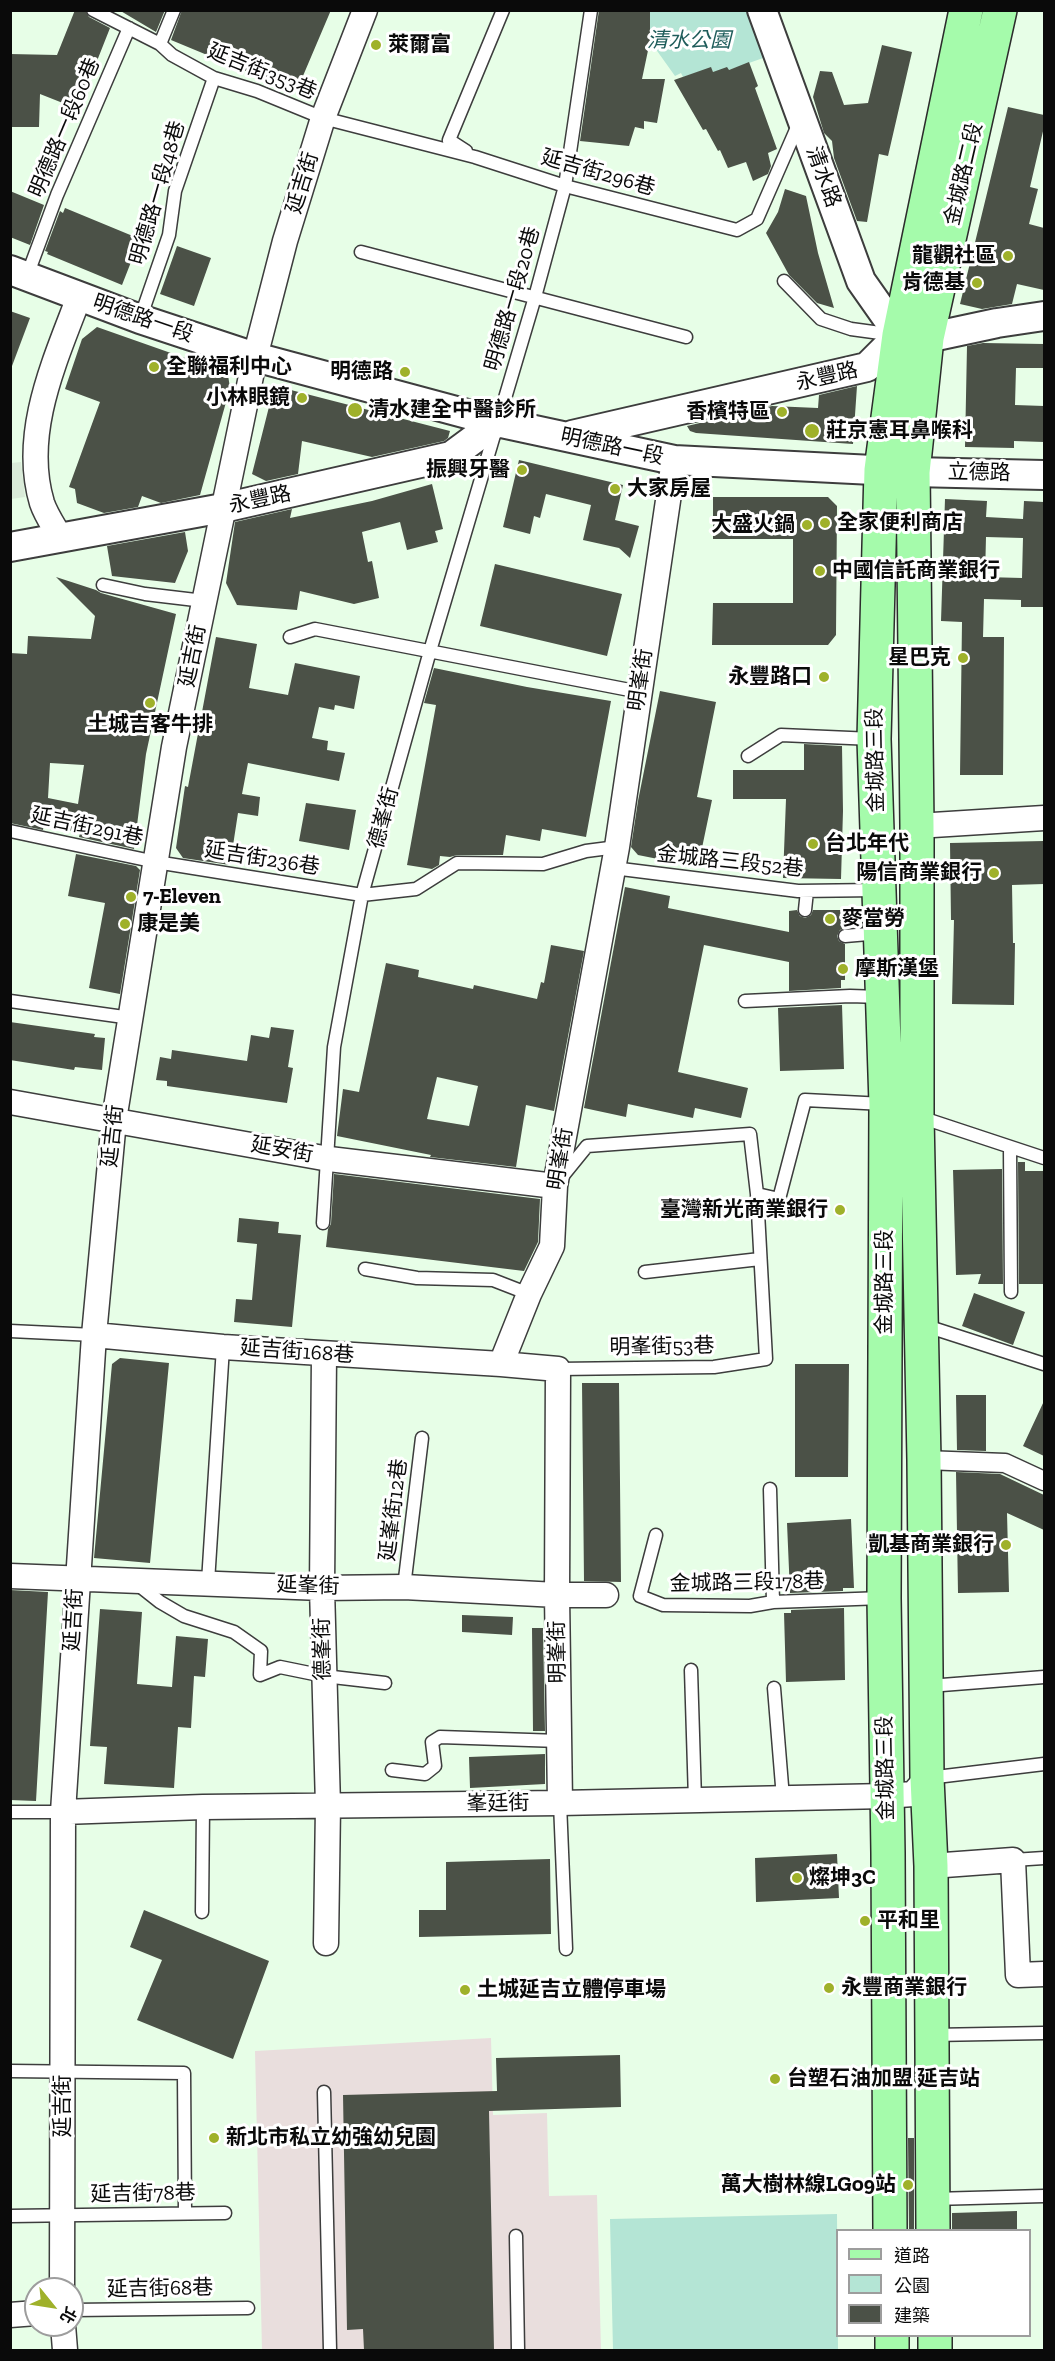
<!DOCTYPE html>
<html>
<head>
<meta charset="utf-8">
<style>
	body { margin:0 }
	#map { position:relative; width:1055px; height:2361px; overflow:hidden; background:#e7fee7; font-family:"Zilla Slab","Noto Sans TC",serif }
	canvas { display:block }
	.frame { position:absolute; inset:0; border:12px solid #0a0a0a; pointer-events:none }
	.legend { position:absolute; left:836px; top:2229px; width:195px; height:108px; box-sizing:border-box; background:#fff; border:2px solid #9d9d9d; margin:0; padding:8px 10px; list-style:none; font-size:18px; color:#0a0a0a }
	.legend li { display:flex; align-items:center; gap:12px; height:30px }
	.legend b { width:30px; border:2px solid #9d9d9d }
	.north { position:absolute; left:24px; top:2277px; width:60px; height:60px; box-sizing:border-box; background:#fff; border:2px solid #9d9d9d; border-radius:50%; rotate:120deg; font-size:16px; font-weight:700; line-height:24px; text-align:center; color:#0a0a0a }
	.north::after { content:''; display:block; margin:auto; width:21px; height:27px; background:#9fb12a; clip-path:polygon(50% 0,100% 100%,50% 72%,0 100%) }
</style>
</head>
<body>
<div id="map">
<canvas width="1055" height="2361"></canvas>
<div class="frame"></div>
<ul class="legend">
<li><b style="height:8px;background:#a5fbab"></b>道路</li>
<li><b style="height:16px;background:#b4e5d5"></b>公園</li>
<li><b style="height:16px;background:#4b5147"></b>建築</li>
</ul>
<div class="north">北</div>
</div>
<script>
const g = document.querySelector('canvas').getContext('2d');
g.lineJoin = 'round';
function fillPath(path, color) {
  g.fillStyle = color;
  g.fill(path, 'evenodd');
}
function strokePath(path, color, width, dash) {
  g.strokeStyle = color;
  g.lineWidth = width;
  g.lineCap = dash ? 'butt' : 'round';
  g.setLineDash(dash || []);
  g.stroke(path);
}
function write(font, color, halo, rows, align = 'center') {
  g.font = font + ' "Zilla Slab","Noto Sans TC",serif';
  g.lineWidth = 6;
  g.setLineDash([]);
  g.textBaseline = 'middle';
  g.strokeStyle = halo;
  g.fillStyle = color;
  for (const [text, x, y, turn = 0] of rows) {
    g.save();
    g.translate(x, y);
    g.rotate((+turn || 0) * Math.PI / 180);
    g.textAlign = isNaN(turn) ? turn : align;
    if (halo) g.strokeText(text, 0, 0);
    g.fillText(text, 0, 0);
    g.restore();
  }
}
const industrial = new Path2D(`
	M491 2038 493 2115 547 2113 549 2196 597 2195 601 2350H262L255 2051Z`);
const green = new Path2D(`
	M650 11H748L766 57 729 70 713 72 711 68 683 77 681 73 675 76 650 41Z
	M837 2214 838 2350H613L610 2219Z`);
const plaza = new Path2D(`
	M21 462 25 497 11 499V463Z`);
const building = new Path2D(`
	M75 10H85L89 17 110 28 78 109 40 94 39 127H10V54L57 55Z
	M119 10H165L156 32Z
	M182 10H331L297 90 254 72 253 74 171 40Z
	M599 10H650V41L642 79H665L657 123 644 121V129L635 127 629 146 580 141Z
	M882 45 912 52 888 156 879 154 867 222 857 221 834 158 832 141 824 133 813 97 820 71 832 72 844 105 868 103Z
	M749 62 758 86 755 88 777 149 768 153 771 166 768 174 753 181 746 162 728 168 720 150 718 151 706 129 703 130 674 80 711 67 713 72 727 67 729 70Z
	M1008 107 1044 115V127L1030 187 1038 189 1029 224 1044 228V290L1017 284 1012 304 982 309 960 304Z
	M785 189 806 196 818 253 834 308 817 303 789 275 766 233 778 212Z
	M10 191 44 205 30 245 10 237Z
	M65 208 140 239 122 285 47 254 48 252 45 251 60 211 63 213Z
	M177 246 211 258 194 306 160 294Z
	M10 311 30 318 12 366 10 365Z
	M97 327 222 371 228 375 230 388 200 495 161 503 142 496 138 507 104 513 77 503 75 489 69 487 100 402 65 389 82 339Z
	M983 343 1044 344V368H1016L1015 405 1044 406V442L1014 441V448L965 447 967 346Z
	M857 386 853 444 696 433 690 431 687 426 772 406 818 408 819 395Z
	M287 389 450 431 448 438 444 441 372 457 302 441 298 474 266 481 252 474 271 399Z
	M519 460 623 485 615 520 639 526 630 558 619 548 583 540 591 505 546 494 540 518 534 516 530 534 503 527Z
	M432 484 443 529 435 531 438 542 407 550 400 522 362 532 368 562 372 561 379 598 354 604 300 591 297 610 237 605 226 583 235 522 292 509 290 518 372 501Z
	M713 497H828L837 506 836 635 828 645H712L713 603H793V539H713Z
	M945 499 987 501 986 517 1023 519 1024 501 1044 502V607H1021V600L984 599 983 637H1004L1003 775H960L962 622 941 621ZM986 537 1023 538 1022 578 985 577Z
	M185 532 188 551 175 583 112 576 107 546Z
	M495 564 622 594 607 656 480 626Z
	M56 577 96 590 101 593 176 614 146 754 134 849 79 837 80 833 44 824 43 830 10 823V653L27 654 28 636 91 639 95 616ZM50 763 84 765 78 804 48 798Z
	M216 637 257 644 249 688 288 695 295 663 360 676 354 709 335 705 334 710 319 707 312 738 328 741 327 750 345 753 339 781 248 763 242 794 260 797 258 816 238 813 230 865 183 858 176 848 185 786 188 787Z
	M434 668 527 687 611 701 586 837 542 829 540 841 506 835 503 855H457L450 857 440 856 439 865 432 869 407 865 436 705 424 703Z
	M660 691 716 702 697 797 712 800 698 867 638 855 631 847 638 801Z
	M804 744 842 746 843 811 841 879 783 878 786 799H733V770H804Z
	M306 803 356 810 349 850 299 841Z
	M1044 841V884L1012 885 1013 943H1015L1014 1005 952 1004 954 920H951L950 843Z
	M76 854 136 866 140 870 120 994 89 988 105 903 68 896Z
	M625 887 670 896 668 908 789 932V911L797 910 800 916 805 918 811 915 813 910H845V928L840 930 837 936 839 941 845 944V980H841V988L789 991V962L704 945 678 1072 748 1088 741 1118 695 1108 693 1118 628 1104 626 1117 584 1108Z
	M551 945 584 951 554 1111 526 1105 516 1167 430 1157 431 1155 337 1136 343 1089 359 1092 386 963 419 970 418 977 473 989 474 985 537 999 541 982 544 983ZM437 1077 478 1086 469 1126 427 1119Z
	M842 1005 844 1069 780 1071 778 1008Z
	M10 1022 95 1034 94 1037 105 1038 102 1070 75 1067 74 1070 10 1060Z
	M271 1027 294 1030 288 1067 293 1068 287 1103 167 1086V1081L156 1080 160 1057 171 1059 172 1050 247 1061 251 1035 269 1038Z
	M1018 1162H1025V1171H1043L1044 1284H1019Z
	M1002 1169 1003 1284H978L981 1274 956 1275 953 1170Z
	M334 1174 540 1199 538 1242 524 1271 326 1247 328 1229 331 1224Z
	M239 1218 279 1222 278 1233 301 1235 292 1327 234 1322 236 1299 252 1300 257 1244 237 1242Z
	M974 1293 1025 1312 1013 1345 962 1326Z
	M120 1358 169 1363 150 1563 94 1558 112 1364Z
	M795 1364H849L848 1477H795Z
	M582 1383H619L621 1582 584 1581Z
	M956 1395H986V1451L957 1450Z
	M1044 1401V1456L1023 1446Z
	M956 1472 1000 1474 1044 1495V1530L1007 1513 1009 1592 958 1593Z
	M851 1519 854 1588H843V1591L790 1593 787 1523Z
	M10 1590 48 1592 36 1801 10 1800Z
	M844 1608 845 1680 786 1682 784 1613H791V1610Z
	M100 1609 142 1612 137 1684 172 1687 176 1636 208 1639 205 1677 194 1676 191 1728 178 1727 174 1788 104 1784 107 1747 90 1746Z
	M462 1615 513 1617 512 1635 462 1632Z
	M532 1628H543L545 1731H533Z
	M545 1754V1784L470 1788 469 1757Z
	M837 1854 839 1898 756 1902 755 1858Z
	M550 1859 551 1934 419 1937V1910H446V1862Z
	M144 1910 269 1961 233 2059 137 2020 162 1960 130 1947Z
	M620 2055 621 2107 489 2111 494 2350H364L363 2329 347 2330 343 2095 497 2091 496 2058Z
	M908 2138H914V2230H909Z
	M1017 2211V2230H952V2213Z`);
const service = new Path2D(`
	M93 10 160 44 172 55 214 78 257 91 323 118 475 157 565 186 737 230 757 219 799 123
	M160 44 174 10
	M466 151 449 140 503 10
	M361 252 686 337
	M27 276 57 195 129 28
	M784 281 821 319 851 329 895 335
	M140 319 169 235 175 191 214 78
	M103 585 145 594 204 601
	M290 637 315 629 640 692
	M748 756 781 735 873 739
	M10 831 156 862 362 895 416 889 457 863 543 864 586 851 617 847
	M613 868 798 891 877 890
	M805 910 807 891
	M845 936 880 933
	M10 1001 131 1018
	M745 1001 850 996 880 997
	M920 1117 1044 1158
	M1010 1147 1011 1292
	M757 1194 779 1199 805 1100 884 1104
	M323 1223 334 1047 362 895 430 651 535 297 565 186 591 10
	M365 1269 417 1278 493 1280 529 1294
	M645 1272 760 1259
	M923 1325 1044 1364
	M10 1331 94 1335
	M558 1369 714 1367 766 1359 757 1194 750 1134 587 1146 561 1178
	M770 1489 773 1602
	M656 1535 640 1596 663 1605 750 1606 773 1602 883 1598
	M208 1582 223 1347
	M136 1583 160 1602 184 1616 234 1632 261 1651 260 1675 280 1667 324 1676 385 1683
	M404 1587 422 1438
	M691 1670 695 1800
	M929 1686 1044 1677
	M774 1688 783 1798
	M392 1770 425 1774 435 1766 432 1742 440 1737 559 1741
	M928 1778 1044 1764
	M560 1803 566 1949
	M10 1812H63
	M1013 1860 1044 1858
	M202 1912 203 1807
	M932 2035 1044 2033
	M10 2071 184 2073 185 2213
	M324 2092 330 2350
	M933 2199 1044 2196
	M10 2216 225 2213
	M516 2236 518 2350
	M72 2310 248 2308`);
const pedestrian = new Path2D(`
	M924 1460 1005 1463 1044 1481`);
const minor = new Path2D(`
	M61 539C55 528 46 515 42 503 21 433 55 361 79 297
	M917 826 1044 818
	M10 1102 329 1159 555 1186
	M94 1335 223 1347 501 1364
	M324 1355 322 1588 328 1806 326 1943
	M10 1576 322 1588 404 1587 557 1595H606
	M560 1803 557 1595 558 1369 501 1364 529 1294 552 1246 555 1186 617 847 674 460
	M63 1812 203 1807 560 1803 886 1796 913 1794 927 1778
	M931 1866 1013 1860 1018 1975 1044 1974
	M62 2289 63 1812 94 1335 114 1120 174 747 255 357 285 241 323 118 365 10
	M10 2315 36 2313
	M63 2325 65 2350`);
const tertiary = new Path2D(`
	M762 10 861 281 899 335
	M10 270 140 319 255 357 497 422 674 460 913 472 1044 475
	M907 336 927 338 997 323 1044 316
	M572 435 867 367 899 335
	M10 547 223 508 451 456 497 422`);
const secondary = new Path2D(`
	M890 2230 888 1853 884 1598 886 1104 874 739 881 470 899 335 966 10
	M933 2230 931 1866 927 1778 924 1460 917 1116V826L913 472 927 338 1000 10
	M892 2336V2350
	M935 2336V2350`);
const markers = [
	[376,45,6,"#9fb12a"],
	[1008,256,6,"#9fb12a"],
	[977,283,6,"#9fb12a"],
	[154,367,6,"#9fb12a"],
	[405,372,6,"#9fb12a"],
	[302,398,6,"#9fb12a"],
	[355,410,8,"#9fb12a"],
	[782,412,6,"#9fb12a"],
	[812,431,8,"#9fb12a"],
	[522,470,6,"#9fb12a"],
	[615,489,6,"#9fb12a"],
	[825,523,6,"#9fb12a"],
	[807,525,6,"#9fb12a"],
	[820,571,6,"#9fb12a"],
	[963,658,6,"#9fb12a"],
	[824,677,6,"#9fb12a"],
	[150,703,6,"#9fb12a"],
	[813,844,6,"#9fb12a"],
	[994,873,6,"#9fb12a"],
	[131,897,6,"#9fb12a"],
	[830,919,6,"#9fb12a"],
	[125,924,6,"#9fb12a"],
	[843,969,6,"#9fb12a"],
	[840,1210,6,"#9fb12a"],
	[1006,1545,6,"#9fb12a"],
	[797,1878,6,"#9fb12a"],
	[865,1921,6,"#9fb12a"],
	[829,1988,6,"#9fb12a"],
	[465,1990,6,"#9fb12a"],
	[775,2079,6,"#9fb12a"],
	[214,2138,6,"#9fb12a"],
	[908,2185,6,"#9fb12a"]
];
const parkNames = [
	["清水公園",689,41]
];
const poiNames = [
	["萊爾富",388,45],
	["龍觀社區",996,256,"right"],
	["肯德基",965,283,"right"],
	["全聯福利中心",166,367],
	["明德路",393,372,"right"],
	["小林眼鏡",290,398,"right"],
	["清水建全中醫診所",368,410],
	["香檳特區",770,412,"right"],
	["莊京憲耳鼻喉科",826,431],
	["振興牙醫",510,470,"right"],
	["大家房屋",627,489],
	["全家便利商店",837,523],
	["大盛火鍋",795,525,"right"],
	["中國信託商業銀行",832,571],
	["星巴克",951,658,"right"],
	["永豐路口",812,677,"right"],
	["土城吉客牛排",150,725,"center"],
	["台北年代",825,844],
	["陽信商業銀行",982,873,"right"],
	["7-Eleven",143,897],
	["麥當勞",842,919],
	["康是美",137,924],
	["摩斯漢堡",855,969],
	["臺灣新光商業銀行",828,1210,"right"],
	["凱基商業銀行",994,1545,"right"],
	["燦坤3C",809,1878],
	["平和里",877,1921],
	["永豐商業銀行",841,1988],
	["土城延吉立體停車場",477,1990],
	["台塑石油加盟 延吉站",787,2079],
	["新北市私立幼強幼兒園",226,2138],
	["萬大樹林線LG09站",896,2185,"right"]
];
const streetNames = [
	["延吉街353巷",262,72,22],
	["明德路一段60巷",65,128,-67],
	["延吉街296巷",598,173,16],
	["金城路二段",964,174,-77],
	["清水路",823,177,70],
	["延吉街",303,183,-73],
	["明德路一段48巷",158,193,-74],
	["明德路一段20巷",513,299,-74],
	["明德路一段",143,319,19],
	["永豐路",827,377,-13],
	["明德路一段",612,447,12],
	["立德路",979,473,1],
	["永豐路",260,500,-12],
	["延吉街",193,656,-79],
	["明峯街",641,680,-82],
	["金城路三段",876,760,-91],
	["德峯街",384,818,-75],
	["延吉街291巷",87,827,12],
	["延吉街236巷",262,859,9],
	["金城路三段52巷",730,862,6],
	["延吉街",113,1136,-84],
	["延安街",282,1150,10],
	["明峯街",561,1159,-81],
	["金城路三段",885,1282,-90],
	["明峯街53巷",662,1347,-1],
	["延吉街168巷",297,1352,4],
	["延峯街12巷",394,1510,-83],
	["金城路三段178巷",747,1583,-1],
	["延峯街",308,1586,2],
	["延吉街",74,1620,-87],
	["德峯街",323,1649,-91],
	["明峯街",558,1652,-91],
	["金城路三段",886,1768,-91],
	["峯廷街",498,1804,-1],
	["延吉街",63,2106,-90],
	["延吉街78巷",143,2194,-1],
	["延吉街68巷",160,2289,-1]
];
fillPath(industrial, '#e9dedd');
fillPath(green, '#b4e5d5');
fillPath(plaza, '#daebd9');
fillPath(building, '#4b5147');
strokePath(service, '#3d3d3d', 15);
strokePath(pedestrian, '#3d3d3d', 21);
strokePath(minor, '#3d3d3d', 27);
strokePath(tertiary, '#3d3d3d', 32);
strokePath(secondary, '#2c2c2c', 36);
strokePath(service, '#fff', 12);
strokePath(pedestrian, '#fff', 18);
strokePath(minor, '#fff', 24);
strokePath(tertiary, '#fff', 28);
strokePath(secondary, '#a5fbab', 33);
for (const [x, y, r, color] of markers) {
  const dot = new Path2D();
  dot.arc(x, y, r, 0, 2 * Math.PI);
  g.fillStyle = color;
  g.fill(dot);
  strokePath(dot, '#fff', 2);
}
write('italic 21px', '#1f5d5b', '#fff', parkNames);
write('bold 21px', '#0a0a0a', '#fff', poiNames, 'left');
write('21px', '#0a0a0a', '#fff', streetNames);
</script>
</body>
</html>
